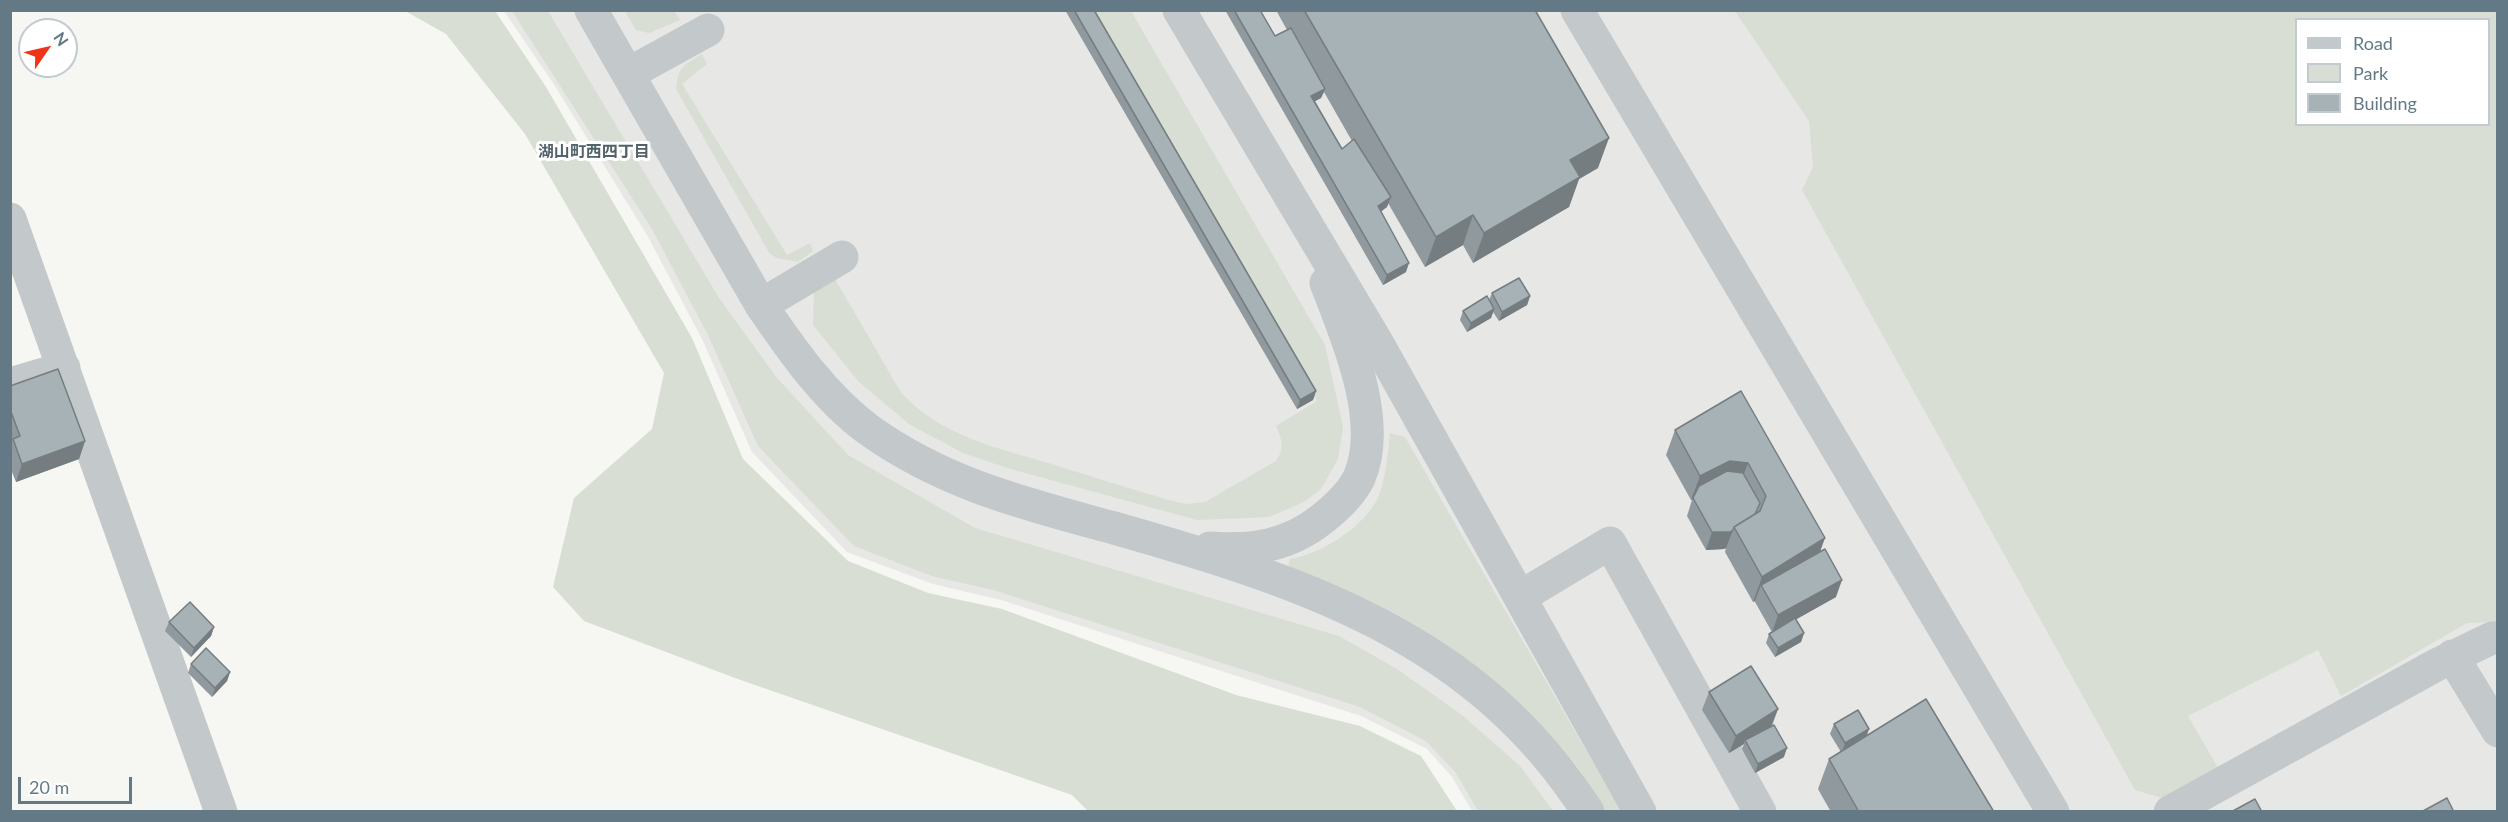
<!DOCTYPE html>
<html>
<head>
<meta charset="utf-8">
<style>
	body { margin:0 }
	#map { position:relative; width:2508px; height:822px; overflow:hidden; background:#f6f6f2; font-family:Lato,sans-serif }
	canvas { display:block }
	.frame { position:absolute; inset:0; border:12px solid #637a86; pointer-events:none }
	.legend { position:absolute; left:2295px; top:18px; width:195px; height:108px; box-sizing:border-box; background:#fff; border:2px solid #c1cacf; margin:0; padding:8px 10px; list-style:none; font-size:18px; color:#637a86 }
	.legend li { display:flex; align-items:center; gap:12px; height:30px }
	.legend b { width:30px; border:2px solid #c1cacf }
	.north { position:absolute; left:18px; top:18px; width:60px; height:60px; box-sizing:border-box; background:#fff; border:2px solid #c1cacf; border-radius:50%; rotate:56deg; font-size:16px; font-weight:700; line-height:24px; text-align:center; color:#637a86 }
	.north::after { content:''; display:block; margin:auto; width:21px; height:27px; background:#f03418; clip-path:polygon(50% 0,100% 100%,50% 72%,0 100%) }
	.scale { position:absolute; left:18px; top:777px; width:114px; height:27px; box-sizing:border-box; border:3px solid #637a86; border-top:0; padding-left:8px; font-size:18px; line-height:21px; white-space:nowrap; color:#637a86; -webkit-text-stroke:4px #fff; paint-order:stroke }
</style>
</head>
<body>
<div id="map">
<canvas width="2508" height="822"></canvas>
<div class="frame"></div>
<ul class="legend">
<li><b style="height:8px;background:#c3c8cb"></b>Road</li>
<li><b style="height:16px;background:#d8ded3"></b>Park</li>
<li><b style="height:16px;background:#a7b2b7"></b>Building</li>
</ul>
<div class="north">N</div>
<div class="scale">20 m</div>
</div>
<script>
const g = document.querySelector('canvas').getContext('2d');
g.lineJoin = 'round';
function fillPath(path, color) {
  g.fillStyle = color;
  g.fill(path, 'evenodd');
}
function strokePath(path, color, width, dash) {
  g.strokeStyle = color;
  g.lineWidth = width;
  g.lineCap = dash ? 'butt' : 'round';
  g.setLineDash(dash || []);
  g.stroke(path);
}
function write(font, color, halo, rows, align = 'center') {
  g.font = font + ' Lato,"Noto Sans JP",sans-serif';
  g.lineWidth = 6;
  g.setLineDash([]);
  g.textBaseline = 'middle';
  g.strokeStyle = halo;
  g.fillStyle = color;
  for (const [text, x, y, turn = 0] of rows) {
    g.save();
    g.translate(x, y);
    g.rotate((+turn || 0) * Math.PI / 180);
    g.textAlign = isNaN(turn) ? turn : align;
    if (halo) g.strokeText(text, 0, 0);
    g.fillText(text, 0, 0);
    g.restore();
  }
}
const built = new Path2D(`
	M504 11H2497V811H1472L1452 777 1427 749 1361 716 1001 600 933 584 847 552 752 452 702 339 647 235 553 83ZM2296 20H2488V124H2296Z`);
const green = new Path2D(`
	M405 11H495L546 87 692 338 743 459 848 561 928 593 1002 609 1236 695 1360 726 1421 756 1457 811H1088L1072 795 735 678 584 621 553 587 574 498 652 429 664 373 525 134 446 34Z
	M512 11H548L719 298 777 378 848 455 975 528 1339 636 1397 669 1462 715 1520 766 1553 811H1478L1456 773 1426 741 1360 707 993 590 932 576 854 546 758 446 708 335 652 229Z
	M625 11H674L680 20 649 33 636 30Z
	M1088 11H1131L1325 345 1343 427 1338 459 1321 489 1304 502 1269 517 1197 520 1007 468 963 453 909 424 859 382 813 325 814 291 835 279 900 391C938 436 1001 449 1055 465 1093 477 1131 489 1169 500L1186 504 1205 502 1276 461C1285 448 1282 440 1276 426L1317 401Z
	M1735 11H2497V622L2467 623 2341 696 2318 650 2188 716 2218 768 2166 799 2135 790 1802 190 1813 167 1809 121ZM2296 20H2488V124H2296Z
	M702 54 707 64 682 84 787 255 810 243 813 251 798 262 777 258 770 254 676 89C678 67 684 65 702 54Z
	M1390 433 1405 437 1621 811H1605C1596 797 1588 782 1579 769 1569 755 1556 743 1545 731 1474 652 1389 601 1288 568L1290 559C1322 554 1368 525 1380 493 1386 474 1388 453 1390 433Z`);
const minor = new Path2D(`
	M591 10 761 305C791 349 825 398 869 430 944 484 1026 504 1114 528 1304 582 1476 637 1588 812
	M1179 10 1378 344 1640 812
	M1577 10 2053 812
	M628 74 708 30
	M10 219 221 812
	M761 305 842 257
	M10 384 64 368
	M1210 548C1253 551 1288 546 1322 519 1336 508 1351 494 1359 478 1384 422 1347 337 1326 283
	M1520 597 1610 543 1760 812
	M2452 656 2498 731
	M2170 812 2438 664 2492 638H2498`);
const wall = new Path2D(`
	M1065 10H1094L1316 391 1313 400 1297 409Z
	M1225 10H1260L1275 36 1287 30 1276 10H1537L1535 12 1598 168 1579 179 1569 207 1473 263 1463 245 1425 267 1388 203 1387 207 1381 211 1406 272 1383 285ZM1324 92 1352 141 1342 149 1315 101 1321 98Z
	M1492 293 1530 296 1527 305 1499 321 1493 312 1491 318 1467 332 1460 320 1463 311 1489 300Z
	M10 386 85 441 79 459 16 482 10 467Z
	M1741 391 1821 551 1836 597 1796 619 1804 633 1801 642 1775 657 1766 643 1769 634 1772 632 1755 602V601L1753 602 1725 552 1726 548 1724 549 1706 550 1687 516 1692 500H1691L1666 455 1675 430Z
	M169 622 214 627 211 636 191 657 165 631Z
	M191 664 230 672 227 681 212 697 188 673Z
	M1709 692 1778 709 1772 726 1784 757 1755 773 1742 749 1744 744 1729 753 1702 710Z
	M1834 724 1867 736 1994 812H1831L1818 789 1829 759 1841 752 1830 734Z`);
const shadedWall = new Path2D(`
	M1325 89 1321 98 1308 105 1311 96Z
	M1609 138 1598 168 1579 179 1569 207 1473 263 1484 233 1570 160Z
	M1391 197 1387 207 1375 216 1378 206Z
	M1473 215 1463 245 1425 267 1436 237Z
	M1409 263 1406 272 1383 285 1387 275Z
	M1530 296 1527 305 1499 321 1502 312Z
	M1494 309 1491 318 1467 332 1471 323Z
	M1316 391 1313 400 1297 409 1300 400Z
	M85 441 79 459 16 482 22 464Z
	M1730 461 1748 463 1739 487 1721 485 1691 500 1700 476Z
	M1733 530 1726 548 1724 549 1706 550 1712 532Z
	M1825 538 1816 563 1761 585 1755 601 1753 602 1762 577Z
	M1842 580 1836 597 1772 633 1778 615Z
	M214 627 211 636 191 657 194 648Z
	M1804 633 1801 642 1775 657 1778 648Z
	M230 672 227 681 212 697 215 688Z
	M1778 709 1771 726 1745 740 1744 744 1729 753 1736 736Z
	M1869 729 1866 738 1842 753 1845 743Z
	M1787 748 1784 757 1755 773 1758 764Z`);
const building = new Path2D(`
	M1074 10H1094L1316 391 1300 400Z
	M1234 10H1260L1275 36 1291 28 1325 89 1311 96 1342 149 1354 139 1391 197 1378 206 1409 263 1387 275Z
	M1304 10H1535L1609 138 1570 160 1580 177 1484 233 1473 215 1436 237Z
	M1519 278 1530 296 1502 312 1492 293Z
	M1487 296 1494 309 1471 323 1463 311Z
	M58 369 85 441 22 464 13 439 20 436 10 409V386Z
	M1741 391 1825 538 1762 577 1734 527 1760 511 1766 496 1748 463 1730 461 1700 476 1675 430Z
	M1727 471 1743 473 1760 503 1755 514 1734 527 1733 530 1730 532H1712L1693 498 1699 486Z
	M1825 549 1842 580 1778 615 1761 585Z
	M190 602 214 627 194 648 169 622Z
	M1795 618 1804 633 1778 648 1769 634Z
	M206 648 230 672 215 688 191 664Z
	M1751 666 1778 709 1736 736 1709 692Z
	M1926 699 1994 812H1859L1829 759Z
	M1858 710 1869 729 1845 743 1834 724Z
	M1774 725 1787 748 1758 764 1745 740Z
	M2447 798 2454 812H2423V811Z
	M2255 799 2262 812H2231Z`);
const neighbourhoodNames = [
	["湖山町西四丁目",594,152]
];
fillPath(built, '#e7e7e6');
fillPath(green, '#d8ded3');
strokePath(minor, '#c3c8cb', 33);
fillPath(wall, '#90999d');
fillPath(shadedWall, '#757d80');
fillPath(building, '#a7b2b7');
strokePath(building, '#757d80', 1.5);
write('bold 16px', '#51626a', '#fff', neighbourhoodNames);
</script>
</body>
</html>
